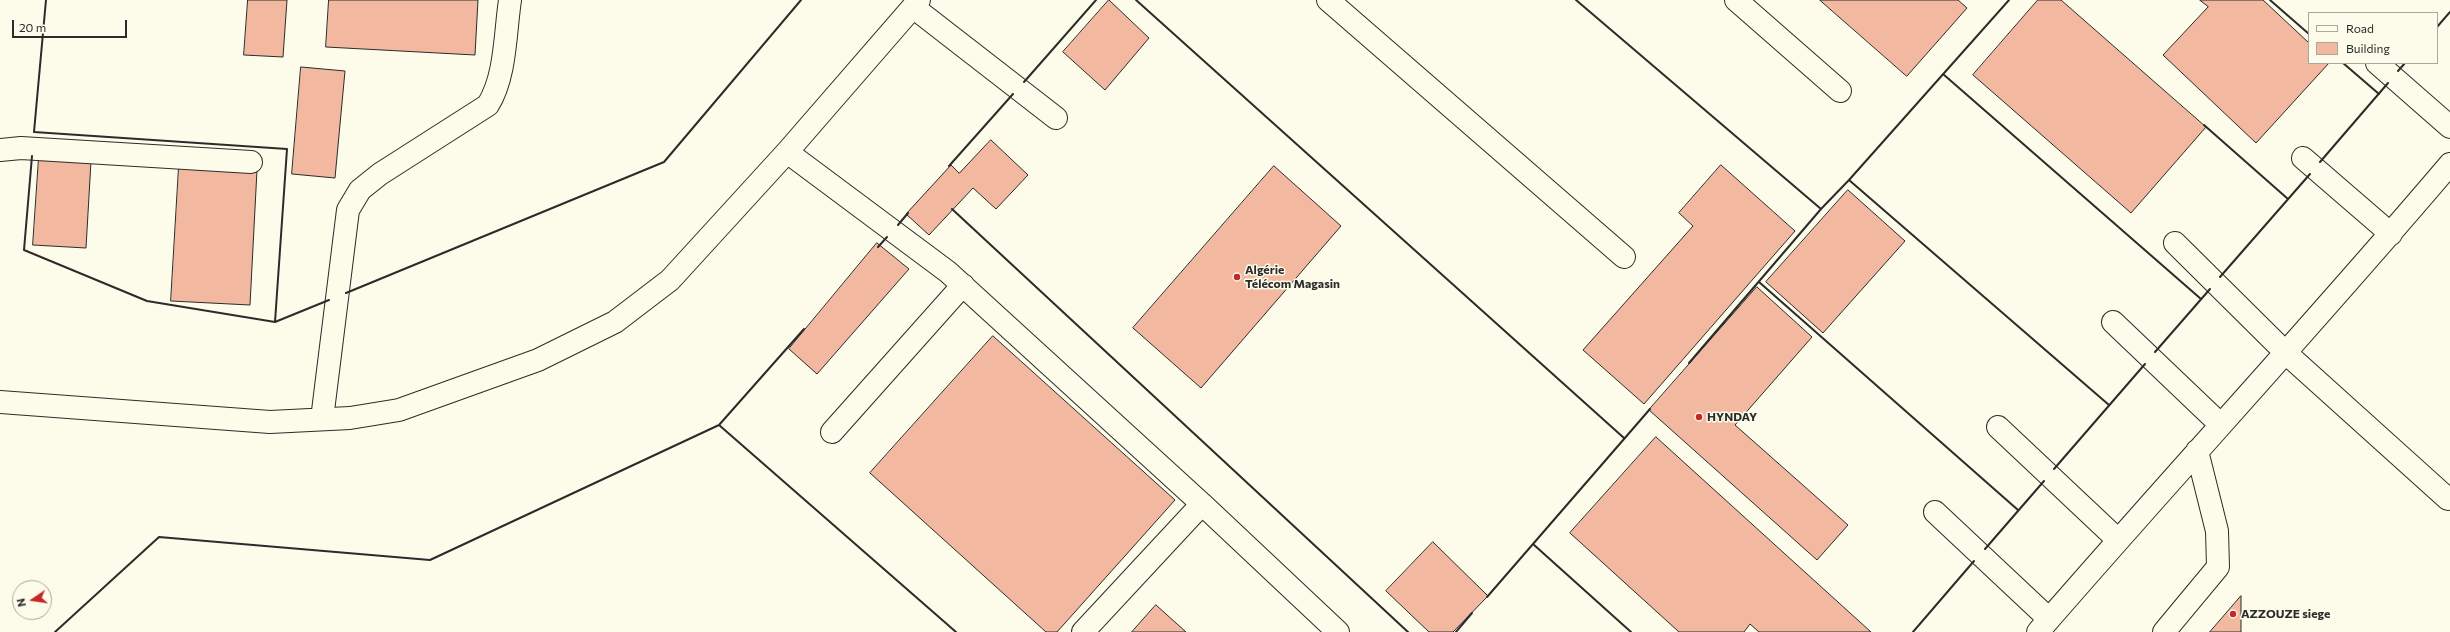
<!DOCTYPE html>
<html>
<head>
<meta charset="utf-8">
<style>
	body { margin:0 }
	#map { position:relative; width:2450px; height:632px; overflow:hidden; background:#fdfbea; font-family:Commissioner,sans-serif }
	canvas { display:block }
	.legend { position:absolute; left:2308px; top:12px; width:130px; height:52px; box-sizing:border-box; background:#fdfbea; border:1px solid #a9a89e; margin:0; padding:5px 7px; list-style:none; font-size:12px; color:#2b2b2b }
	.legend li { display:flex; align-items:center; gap:8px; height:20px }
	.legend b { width:20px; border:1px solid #a9a89e }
	.north { position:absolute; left:12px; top:580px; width:40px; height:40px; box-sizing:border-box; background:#fdfbea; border:1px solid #a9a89e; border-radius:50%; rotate:257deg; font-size:11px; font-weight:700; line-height:16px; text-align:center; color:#2b2b2b }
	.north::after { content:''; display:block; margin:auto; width:14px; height:18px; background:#c62828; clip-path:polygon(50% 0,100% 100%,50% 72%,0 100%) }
	.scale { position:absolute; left:12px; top:20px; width:115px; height:18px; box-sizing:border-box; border:2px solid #2b2b2b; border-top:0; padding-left:5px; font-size:12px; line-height:14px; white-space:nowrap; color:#2b2b2b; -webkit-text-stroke:3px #fdfbea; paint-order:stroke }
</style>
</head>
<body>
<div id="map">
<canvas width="2450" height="632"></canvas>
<ul class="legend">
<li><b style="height:5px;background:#fdfbea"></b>Road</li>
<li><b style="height:11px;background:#f2b8a0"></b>Building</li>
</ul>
<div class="north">N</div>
<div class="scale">20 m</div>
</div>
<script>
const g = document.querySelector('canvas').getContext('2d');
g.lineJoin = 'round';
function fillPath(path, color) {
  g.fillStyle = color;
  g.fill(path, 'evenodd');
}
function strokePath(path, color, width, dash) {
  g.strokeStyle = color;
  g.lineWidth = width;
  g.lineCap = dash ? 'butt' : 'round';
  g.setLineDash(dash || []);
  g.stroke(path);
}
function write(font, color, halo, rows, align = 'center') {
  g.font = font + ' Commissioner,sans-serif';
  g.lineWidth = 3;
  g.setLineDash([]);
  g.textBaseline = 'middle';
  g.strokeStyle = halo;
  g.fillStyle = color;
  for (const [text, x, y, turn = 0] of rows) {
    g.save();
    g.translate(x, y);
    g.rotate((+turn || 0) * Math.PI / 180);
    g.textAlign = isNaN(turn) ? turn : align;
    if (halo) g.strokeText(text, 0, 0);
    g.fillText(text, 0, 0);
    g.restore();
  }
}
const building = new Path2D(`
	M248 0H287L283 57 244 55Z
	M329 0H478L475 55 326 47Z
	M1109 0 1149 38 1105 90 1063 52Z
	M1820 0H1958L1967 8 1907 76Z
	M2038 0H2061L2206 127 2131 213 1973 75Z
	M2200 0H2263L2309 43V63H2329L2256 143 2163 55 2208 7Z
	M301 67 345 71 335 178 292 174Z
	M991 140 1028 175 996 209 973 188 929 235 906 214 951 165 959 173Z
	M39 157 91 161 86 248 33 245Z
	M1721 165 1795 231 1644 404 1583 350 1693 226 1679 213Z
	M179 166 257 170 250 305 171 301Z
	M1274 166 1341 226 1201 388 1133 328Z
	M1848 190 1905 241 1823 333 1766 282Z
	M877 243 909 269 817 374 789 349Z
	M1757 287 1812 337 1735 425 1848 525 1817 560 1649 410Z
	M993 336 1175 500 1057 632H1046L870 473Z
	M1656 437 1871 632H1759L1750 624 1744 632H1679L1570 533Z
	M1433 542 1488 596 1453 632H1429L1386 591Z
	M2241 596V632H2210Z
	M1156 605 1186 632H1132Z`);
const minor = new Path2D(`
	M1328 0 1624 257
	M1736 0 1840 91
	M913 7 1056 118
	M2377 63 2450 127
	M0 150 21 148 251 162
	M787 152 948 272 1202 504 1083 632
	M2303 158 2391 234
	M2175 243 2287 354 2448 499
	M2113 322 2221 425
	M0 402 270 422 350 418 399 410 538 360 615 322 670 280 787 152 919 0
	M322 419 348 210 360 190 380 174 488 105C506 76 505 33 510 0
	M1998 427 2118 540
	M832 432 963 285
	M1202 504 1338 632
	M1935 512 2049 619
	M2038 632C2174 475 2315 323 2450 164
	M2164 632 2218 567 2217 531 2197 451`);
const wall = new Path2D(`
	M46 0 34 132 287 149 275 322 329 300
	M1136 0 1624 438
	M1576 0 1821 209 1849 180 2109 405
	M2270 0 2309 34
	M2437 27 2450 12
	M2343 63 2379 94
	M2398 71 2405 63
	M1943 74 2201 299
	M1024 82 1096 0
	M2204 125 2288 199
	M32 156 24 250 147 301 275 322
	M2320 162 2388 83
	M949 166 1013 94
	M1849 180 2009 0
	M952 209 1408 632
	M898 225 908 213
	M878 247 887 237
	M2220 277 2310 174
	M1759 282 2018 510
	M346 293 664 162 801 0
	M2155 352 2210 289
	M1689 363 1821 209
	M719 425 804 329
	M2054 469 2145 364
	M1985 549 2044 481
	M1487 597 1533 544
	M55 632 159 537 430 560 719 425 956 632
	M1456 632 1472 613
	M1631 632 1533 544 1650 409
	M1913 632 1974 561`);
const markers = [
	[1237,277,4,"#c62828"],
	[1699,417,4,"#c62828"],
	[2233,614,4,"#c62828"]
];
const poiNames = [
	["Algérie",1245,270],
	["Télécom Magasin",1245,284],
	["HYNDAY",1707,417],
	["AZZOUZE siege",2241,614]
];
fillPath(building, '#f2b8a0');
strokePath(building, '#2b2b2b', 1);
strokePath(minor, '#2b2b2b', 24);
strokePath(minor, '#fdfbea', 22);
strokePath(wall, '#2b2b2b', 2);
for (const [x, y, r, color] of markers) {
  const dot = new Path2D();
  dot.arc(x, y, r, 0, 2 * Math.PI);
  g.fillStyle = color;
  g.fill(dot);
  strokePath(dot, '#fdfbea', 1.5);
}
write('bold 12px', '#2b2b2b', '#fdfbea', poiNames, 'left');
</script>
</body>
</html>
